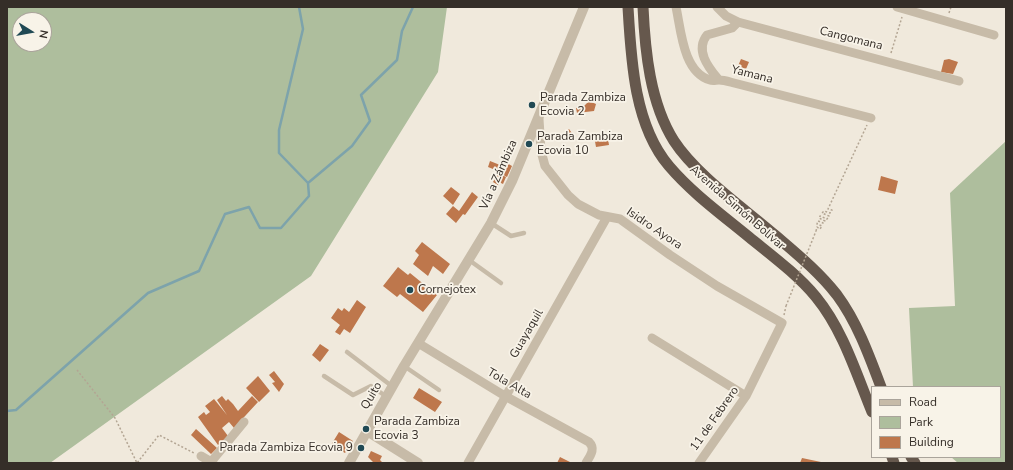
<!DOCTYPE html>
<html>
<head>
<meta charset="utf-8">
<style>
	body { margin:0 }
	#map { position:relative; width:1013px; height:470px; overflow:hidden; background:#f0e9dc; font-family:"Nunito Sans",sans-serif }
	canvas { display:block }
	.frame { position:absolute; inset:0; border:8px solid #352e28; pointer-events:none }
	.legend { position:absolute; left:871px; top:386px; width:130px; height:72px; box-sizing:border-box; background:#f8f3e8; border:1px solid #aaa49b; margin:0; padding:5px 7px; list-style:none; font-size:12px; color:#352e28 }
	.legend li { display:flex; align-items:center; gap:8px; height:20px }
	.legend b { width:20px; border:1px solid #aaa49b }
	.north { position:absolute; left:12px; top:12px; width:40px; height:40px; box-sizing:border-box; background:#f8f3e8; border:1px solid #aaa49b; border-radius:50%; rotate:101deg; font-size:11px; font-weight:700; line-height:16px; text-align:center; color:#352e28 }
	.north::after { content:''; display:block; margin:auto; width:14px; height:18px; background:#204954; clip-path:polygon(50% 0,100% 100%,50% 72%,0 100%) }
</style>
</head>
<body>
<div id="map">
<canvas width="1013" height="470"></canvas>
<div class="frame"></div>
<ul class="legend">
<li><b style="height:5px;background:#c7bba8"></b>Road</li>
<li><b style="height:11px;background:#aebe9d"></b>Park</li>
<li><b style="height:11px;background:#be774c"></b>Building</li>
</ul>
<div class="north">N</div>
</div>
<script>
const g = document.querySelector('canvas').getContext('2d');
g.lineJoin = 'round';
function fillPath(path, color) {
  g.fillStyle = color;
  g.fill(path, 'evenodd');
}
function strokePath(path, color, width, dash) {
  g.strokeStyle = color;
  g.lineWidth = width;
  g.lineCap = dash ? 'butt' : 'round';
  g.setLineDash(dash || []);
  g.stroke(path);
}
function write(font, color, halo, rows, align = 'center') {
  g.font = font + ' "Nunito Sans",sans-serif';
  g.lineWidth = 3.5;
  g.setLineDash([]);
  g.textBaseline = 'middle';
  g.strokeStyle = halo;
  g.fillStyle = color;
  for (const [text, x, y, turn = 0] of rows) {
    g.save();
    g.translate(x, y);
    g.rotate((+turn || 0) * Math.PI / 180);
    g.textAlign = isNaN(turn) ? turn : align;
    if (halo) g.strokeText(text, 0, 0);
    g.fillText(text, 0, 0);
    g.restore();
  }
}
const green = new Path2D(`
	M7 7H447L438 72 311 276 50 463H7ZM20 20H44V44H20Z
	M1006 141V463H958L951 457H1000V387H913L909 308 955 306 950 193Z`);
const stream = new Path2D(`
	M299 7 303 29 279 130V153L308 183
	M7 411 16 410 148 293 199 271 225 214 249 207 260 228H281L309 196 308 183 352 146 370 121 361 95 397 60 402 31 413 7`);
const building = new Path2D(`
	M741 59 749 62 746 69 738 66Z
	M949 59 958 62 953 74 941 72 944 60Z
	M589 101 596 104 594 111 577 113 576 108 584 106Z
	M569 129 574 136 568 140 564 133Z
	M607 133 609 145 596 147 594 136Z
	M490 161 500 165 498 171 488 167Z
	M505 162 512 166 507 177 498 172Z
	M498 173 506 177 503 184 499 182 498 185 493 182Z
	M881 176 898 181 895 194 878 190Z
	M451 187 460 194 453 205 443 196Z
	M472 192 478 197 465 215 463 214 456 223 446 214 453 206 459 211Z
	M422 242 450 264 443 274 433 266 428 276 413 264 419 255 415 251Z
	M398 267 408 275 410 273 437 295 423 312 400 294 397 297 383 286Z
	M357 300 366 307 350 333 344 329 340 335 335 332 340 325 331 318 338 308 342 311 344 308 349 312Z
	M320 344 329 350 320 362 312 355Z
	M274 371 284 384 279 392 272 383 275 382 269 375Z
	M258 376 270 391 259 402 246 388Z
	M419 388 442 402 435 412 413 398Z
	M222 396 226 401 228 399 233 404 238 411 252 396 258 402 234 428 229 422 222 428 228 436 218 445 198 417 204 412 206 415 210 412 205 406 214 399 227 415 217 400Z
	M196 429 217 448 211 454 191 435Z
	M339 432 353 441 345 453 331 445Z
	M371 451 382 456 380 460 383 463H374L368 457Z
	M560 457 572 463H557Z
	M802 458 821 462V463H800Z`);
const path = new Path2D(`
	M949 13 951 7
	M891 53 902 17
	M816 231 817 227 820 229 822 226 817 224 818 221 823 223 825 221 819 218 820 216 827 219 829 216 822 213 824 211 830 213 832 210 828 209 867 125
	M784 315 786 306
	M77 370 115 418 137 463 159 435 194 453`);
const service = new Path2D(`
	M491 223 511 236 524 233
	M469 260 501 283
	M347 352 393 387
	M404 366 439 390
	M324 376 353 395 371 386 387 397`);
const minor = new Path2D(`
	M676 7C681 30 683 72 710 80 713 81 716 80 719 80 724 80 730 82 734 83L871 118
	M717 7 726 16 738 22 732 28 707 35C695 50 708 67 718 79
	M897 7 994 35
	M738 22 959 81
	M539 119 541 151 545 166 568 195 578 204 599 215 620 219 670 255 717 286 782 323 746 396 699 463
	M652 338 746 396
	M418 343 505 396 589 442C596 449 590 456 586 463
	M201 456 213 463
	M211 462 244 422
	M468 463 607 217`);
const tertiary = new Path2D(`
	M367 431 418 463
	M349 463 404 366 491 223 512 181 584 7`);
const trunk = new Path2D(`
	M628 7C631 59 634 125 669 166 692 193 721 214 749 237 771 255 797 274 816 297 843 330 856 373 872 412
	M643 7C645 51 650 103 674 141 696 175 745 209 776 236 797 254 819 272 837 295 857 322 869 355 881 387
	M892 457 894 463
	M911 457 915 463`);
const pathBridge = new Path2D(`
	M786 306 816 231`);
const markers = [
	[532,105,4,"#204954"],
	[529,144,4,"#204954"],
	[410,290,4,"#204954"],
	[366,429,4,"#204954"],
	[361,448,4,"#204954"]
];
const streetNames = [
	["Cangomana",851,39,14],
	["Yamana",752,75,14],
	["Vía a Zámbiza",499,175,-66],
	["Avenida Simón Bolívar",737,208,41],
	["Isidro Ayora",654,229,34],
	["Guayaquil",527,334,-60],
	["Tola Alta",509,384,30],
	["Quito",372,396,-60],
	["11 de Febrero",715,419,-55]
];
const poiNames = [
	["Parada Zambiza",540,98],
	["Ecovia 2",540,112],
	["Parada Zambiza",537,137],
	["Ecovia 10",537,151],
	["Cornejotex",418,290],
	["Parada Zambiza",374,422],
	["Ecovia 3",374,436],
	["Parada Zambiza Ecovia 9",353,448,"right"]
];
fillPath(green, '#aebe9d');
strokePath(stream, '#7da3ab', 2.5);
fillPath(building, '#be774c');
strokePath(path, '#b3a593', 1.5, [2, 2]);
strokePath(service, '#c7bba8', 4.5);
strokePath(minor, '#c7bba8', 9);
strokePath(tertiary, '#c7bba8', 10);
strokePath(trunk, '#66584d', 11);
strokePath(pathBridge, '#b3a593', 1.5, [2, 2]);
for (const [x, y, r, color] of markers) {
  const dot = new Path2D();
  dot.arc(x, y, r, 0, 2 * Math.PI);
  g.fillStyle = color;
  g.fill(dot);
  strokePath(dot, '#f8f3e8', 1.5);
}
write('12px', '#352e28', '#f8f3e8', streetNames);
write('12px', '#352e28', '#f8f3e8', poiNames, 'left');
</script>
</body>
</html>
